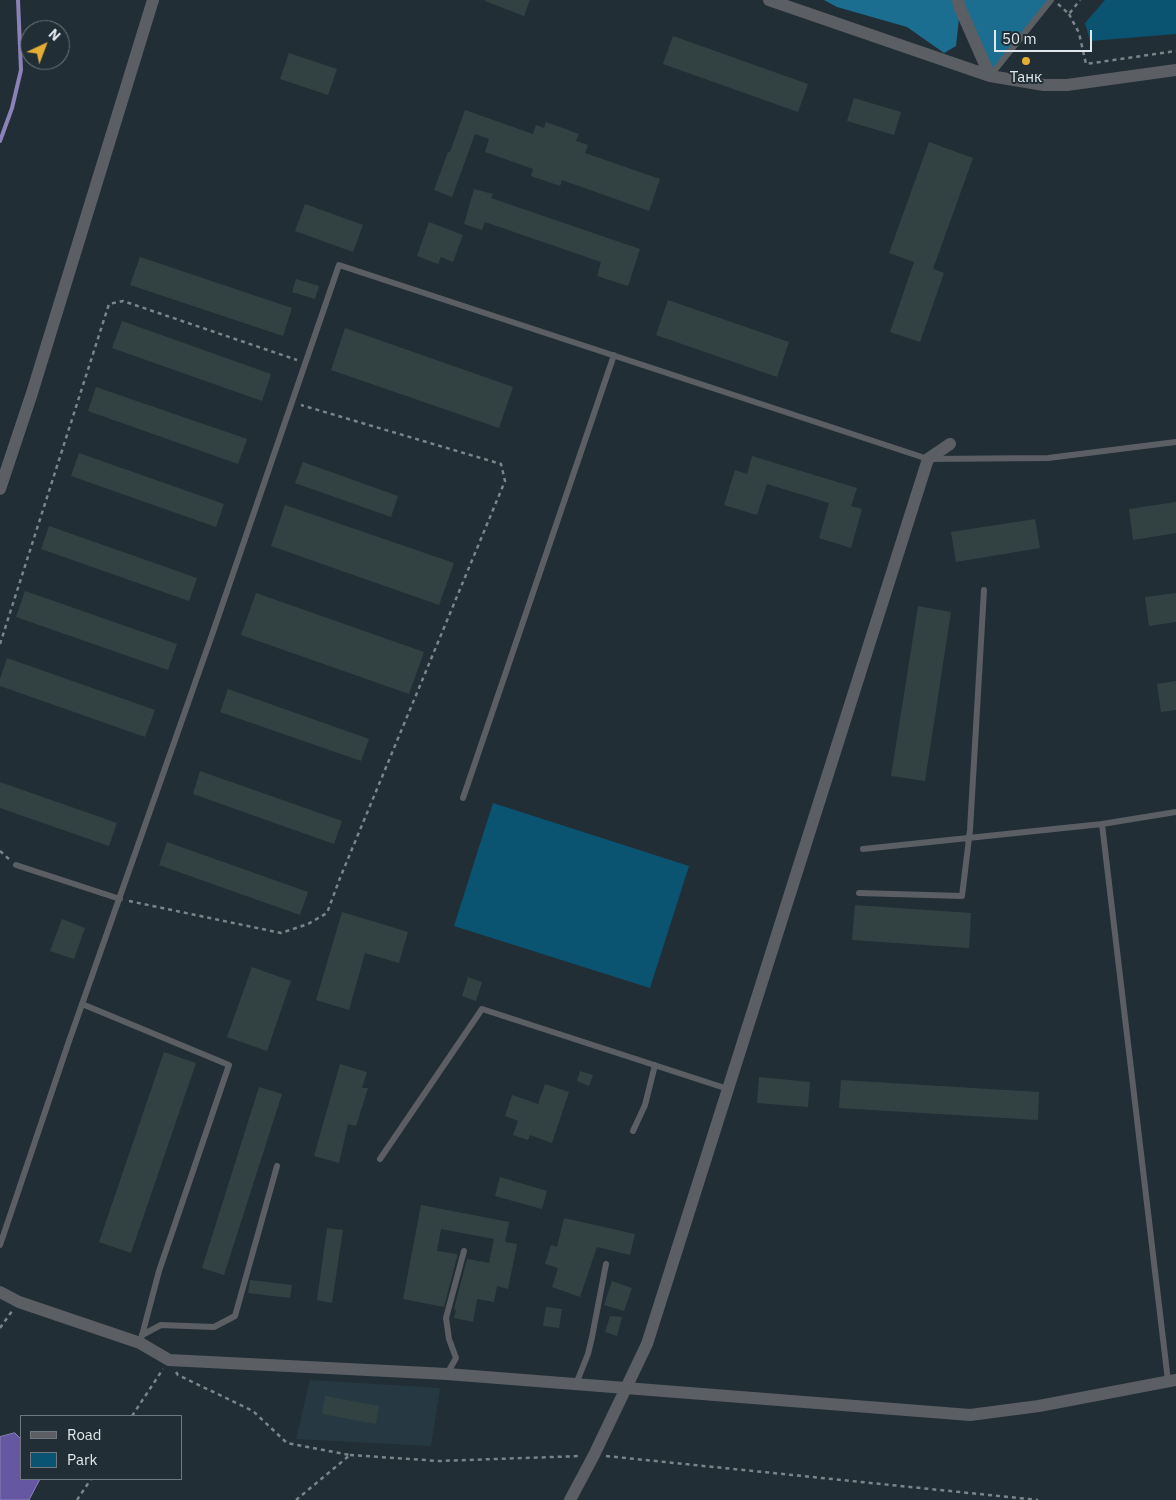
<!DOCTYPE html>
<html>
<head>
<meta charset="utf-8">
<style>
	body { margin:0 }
	#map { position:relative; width:1176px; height:1500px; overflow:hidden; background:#222e35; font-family:"IBM Plex Sans",sans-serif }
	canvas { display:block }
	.legend { position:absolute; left:20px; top:1415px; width:162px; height:65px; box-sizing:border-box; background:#222e35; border:1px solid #6e787e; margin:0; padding:6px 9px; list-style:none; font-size:15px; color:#e0e8ec }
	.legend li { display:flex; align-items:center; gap:10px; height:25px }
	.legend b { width:25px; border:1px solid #6e787e }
	.north { position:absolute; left:20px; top:20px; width:50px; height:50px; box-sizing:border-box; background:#222e35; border:1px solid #6e787e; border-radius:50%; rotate:43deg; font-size:14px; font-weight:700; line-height:20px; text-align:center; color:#e0e8ec }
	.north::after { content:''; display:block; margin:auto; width:18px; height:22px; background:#e4ae35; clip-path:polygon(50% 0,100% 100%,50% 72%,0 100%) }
	.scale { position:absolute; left:994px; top:30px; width:98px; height:22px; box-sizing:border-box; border:2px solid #e0e8ec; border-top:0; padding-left:6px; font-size:15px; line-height:18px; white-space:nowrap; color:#e0e8ec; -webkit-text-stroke:4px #222e35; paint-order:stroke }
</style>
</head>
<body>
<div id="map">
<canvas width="1176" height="1500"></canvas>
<ul class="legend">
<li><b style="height:6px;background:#5b5e63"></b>Road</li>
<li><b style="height:14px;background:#0a5471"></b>Park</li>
</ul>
<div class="north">N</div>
<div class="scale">50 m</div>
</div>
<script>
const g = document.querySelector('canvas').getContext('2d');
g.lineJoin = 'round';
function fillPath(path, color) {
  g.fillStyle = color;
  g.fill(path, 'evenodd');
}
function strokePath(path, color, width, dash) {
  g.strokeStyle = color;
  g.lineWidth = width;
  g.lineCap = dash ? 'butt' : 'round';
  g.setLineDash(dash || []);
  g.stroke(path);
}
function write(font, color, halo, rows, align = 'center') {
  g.font = font + ' "IBM Plex Sans",sans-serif';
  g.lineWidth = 4;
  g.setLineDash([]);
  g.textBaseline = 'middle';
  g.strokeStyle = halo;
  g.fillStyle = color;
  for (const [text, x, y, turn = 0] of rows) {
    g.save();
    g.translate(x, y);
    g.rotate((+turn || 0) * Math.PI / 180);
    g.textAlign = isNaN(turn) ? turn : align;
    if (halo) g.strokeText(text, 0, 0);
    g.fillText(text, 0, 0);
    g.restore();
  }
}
const built = new Path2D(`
	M310 1380 440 1388 431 1446 296 1439Z`);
const green = new Path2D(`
	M1105 0H1176V34L1090 41 1085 23Z
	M493 803 689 866 650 988 454 926Z`);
const forest = new Path2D(`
	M824 0H1051L990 76 960 9 956 46 944 53 907 27 837 7Z`);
const water = new Path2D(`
	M15 1433 21 1439V1479H40L29 1500H0V1437Z`);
const stream = new Path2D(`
	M0 141 12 108 21 70 18 0`);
const building = new Path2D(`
	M485 0H530L524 16 485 1Z
	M673 36 808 84 798 112 663 64Z
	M289 53 337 69 328 95 280 79Z
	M854 98 901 112 894 135 847 121Z
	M465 110 533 134 536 125 544 128 546 122 579 134 576 141 588 145 585 153 660 179 649 211 562 180 560 186 531 176 533 169 485 152 489 139 475 134 452 197 434 190 448 152H450Z
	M929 142 973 158 933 269 944 273 920 342 890 332 914 262 889 253Z
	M474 189 493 194 491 198 640 249 628 286 597 276 601 262 485 222 482 230 464 224Z
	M305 204 363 225 353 252 295 231Z
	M429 222 463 235 453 262 441 257 438 264 417 256Z
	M140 257 292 308 283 336 130 285Z
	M296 279 319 286 315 299 292 292Z
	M668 300 789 342 777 377 656 335Z
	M122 321 271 374 262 401 112 348Z
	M345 328 513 387 499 428 331 370Z
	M96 387 247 439 238 464 88 411Z
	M79 453 224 504 216 527 71 476Z
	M752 456 857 488 851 506 862 509 851 548 819 538 829 503 767 484 757 515 724 505 735 470 747 474Z
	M303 462 398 496 391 517 295 483Z
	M1176 502V533L1133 540 1129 509Z
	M285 505 454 563 439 605 271 546Z
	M1035 519 1040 548 956 562 951 532Z
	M49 526 197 578 189 601 41 549Z
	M25 591 177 644 168 670 16 617Z
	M256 593 424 652 409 694 241 635Z
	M1176 593V622L1149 626 1145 597Z
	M918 606 951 612 925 781 891 776Z
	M7 658 155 710 145 737 0 686V679Z
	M1176 681V710L1161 712 1157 684Z
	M228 689 369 739 361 761 220 712Z
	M200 771 342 821 334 844 193 794Z
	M0 782 117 823 109 846 0 808Z
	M167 842 308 892 300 915 159 865Z
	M855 905 971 913 969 948 852 940Z
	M342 912 408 932 399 963 365 953 349 1010 316 1000Z
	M62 919 85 928 74 959 50 951Z
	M252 967 291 981 267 1051 227 1037Z
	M468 977 482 982 476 1001 462 996Z
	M164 1052 196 1063 131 1253 99 1242Z
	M340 1064 367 1072 362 1088H368L356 1126 348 1124 339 1163 314 1156Z
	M580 1071 593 1075 589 1086 577 1081Z
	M759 1077 810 1082 808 1107 757 1103Z
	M841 1080 1039 1092 1038 1120 839 1108Z
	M545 1084 569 1092 552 1143 530 1135 528 1140 513 1135 518 1121 505 1116 512 1095 538 1104Z
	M259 1087 282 1094 224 1275 202 1268Z
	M500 1177 547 1191 542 1209 495 1196Z
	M421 1205 509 1222 505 1242 517 1244 508 1289 497 1286 494 1302 477 1299 473 1322 454 1318 456 1310 454 1309 467 1259 489 1263 494 1239 441 1229 437 1251 457 1254V1257L444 1307 403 1299Z
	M564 1218 635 1234 630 1255 597 1247 580 1297 552 1287 558 1268 545 1264 551 1245 557 1247Z
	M327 1228 343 1230 332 1303 317 1300Z
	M250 1280 292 1285 290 1298 248 1293Z
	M612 1281 632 1288 624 1311 604 1305Z
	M546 1307 562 1309 559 1328 543 1326Z
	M610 1316 622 1317 617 1336 605 1332Z
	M325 1396 379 1406 376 1424 322 1414Z`);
const path = new Path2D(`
	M1058 4 1069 14 1080 0
	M1069 14 1079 33 1086 64 1176 51
	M0 644 109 304 123 301 297 360
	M0 851 10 860
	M129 901 281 933 308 924 327 913 340 878 505 481 501 464 301 405
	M0 1328 12 1311
	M176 1372 178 1375 253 1411 287 1443 350 1455 296 1500
	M132 1416 163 1369
	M350 1455 439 1461 581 1456
	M606 1456 1038 1500
	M77 1500 91 1479`);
const service = new Path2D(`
	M990 76 1051 0
	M463 798 614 355
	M1102 824 1176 812
	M863 849 1102 824 1168 1381
	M16 865 120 899
	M859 893 962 896 970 830 984 590
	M82 1004 229 1065 159 1271 140 1343
	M633 1131 645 1105 655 1065
	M380 1159 482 1009 728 1089
	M0 1245 68 1044 213 632 339 265 928 459 1048 458 1176 442
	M142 1335 161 1325 214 1327 235 1316 277 1166
	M447 1374 456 1358 449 1339 446 1318 464 1251
	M576 1384 588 1354 592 1337 606 1264`);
const minor = new Path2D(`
	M769 0 990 76 1044 85H1067L1176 70
	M958 0 960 8 990 76
	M0 489 32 393 153 0
	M0 1292 19 1302 140 1343 169 1360 447 1374 970 1415 1039 1406 1176 1380
	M570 1500 594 1455 647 1344 928 459 950 444`);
const markers = [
	[1026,61,5,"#e4ae35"]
];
const poiNames = [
	["Танк",1026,78]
];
fillPath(built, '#263942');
fillPath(green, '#0a5471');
fillPath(forest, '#1c6e90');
fillPath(water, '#6557a1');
strokePath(water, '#8a82b8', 1);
strokePath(stream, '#8a82b8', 4);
fillPath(building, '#324243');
strokePath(path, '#7a858a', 2.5, [4, 4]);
strokePath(service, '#5b5e63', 6);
strokePath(minor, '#5b5e63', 12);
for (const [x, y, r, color] of markers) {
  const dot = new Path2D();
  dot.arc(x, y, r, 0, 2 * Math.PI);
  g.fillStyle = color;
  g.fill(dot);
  strokePath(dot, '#222e35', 2);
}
write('15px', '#e0e8ec', '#222e35', poiNames);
</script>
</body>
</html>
